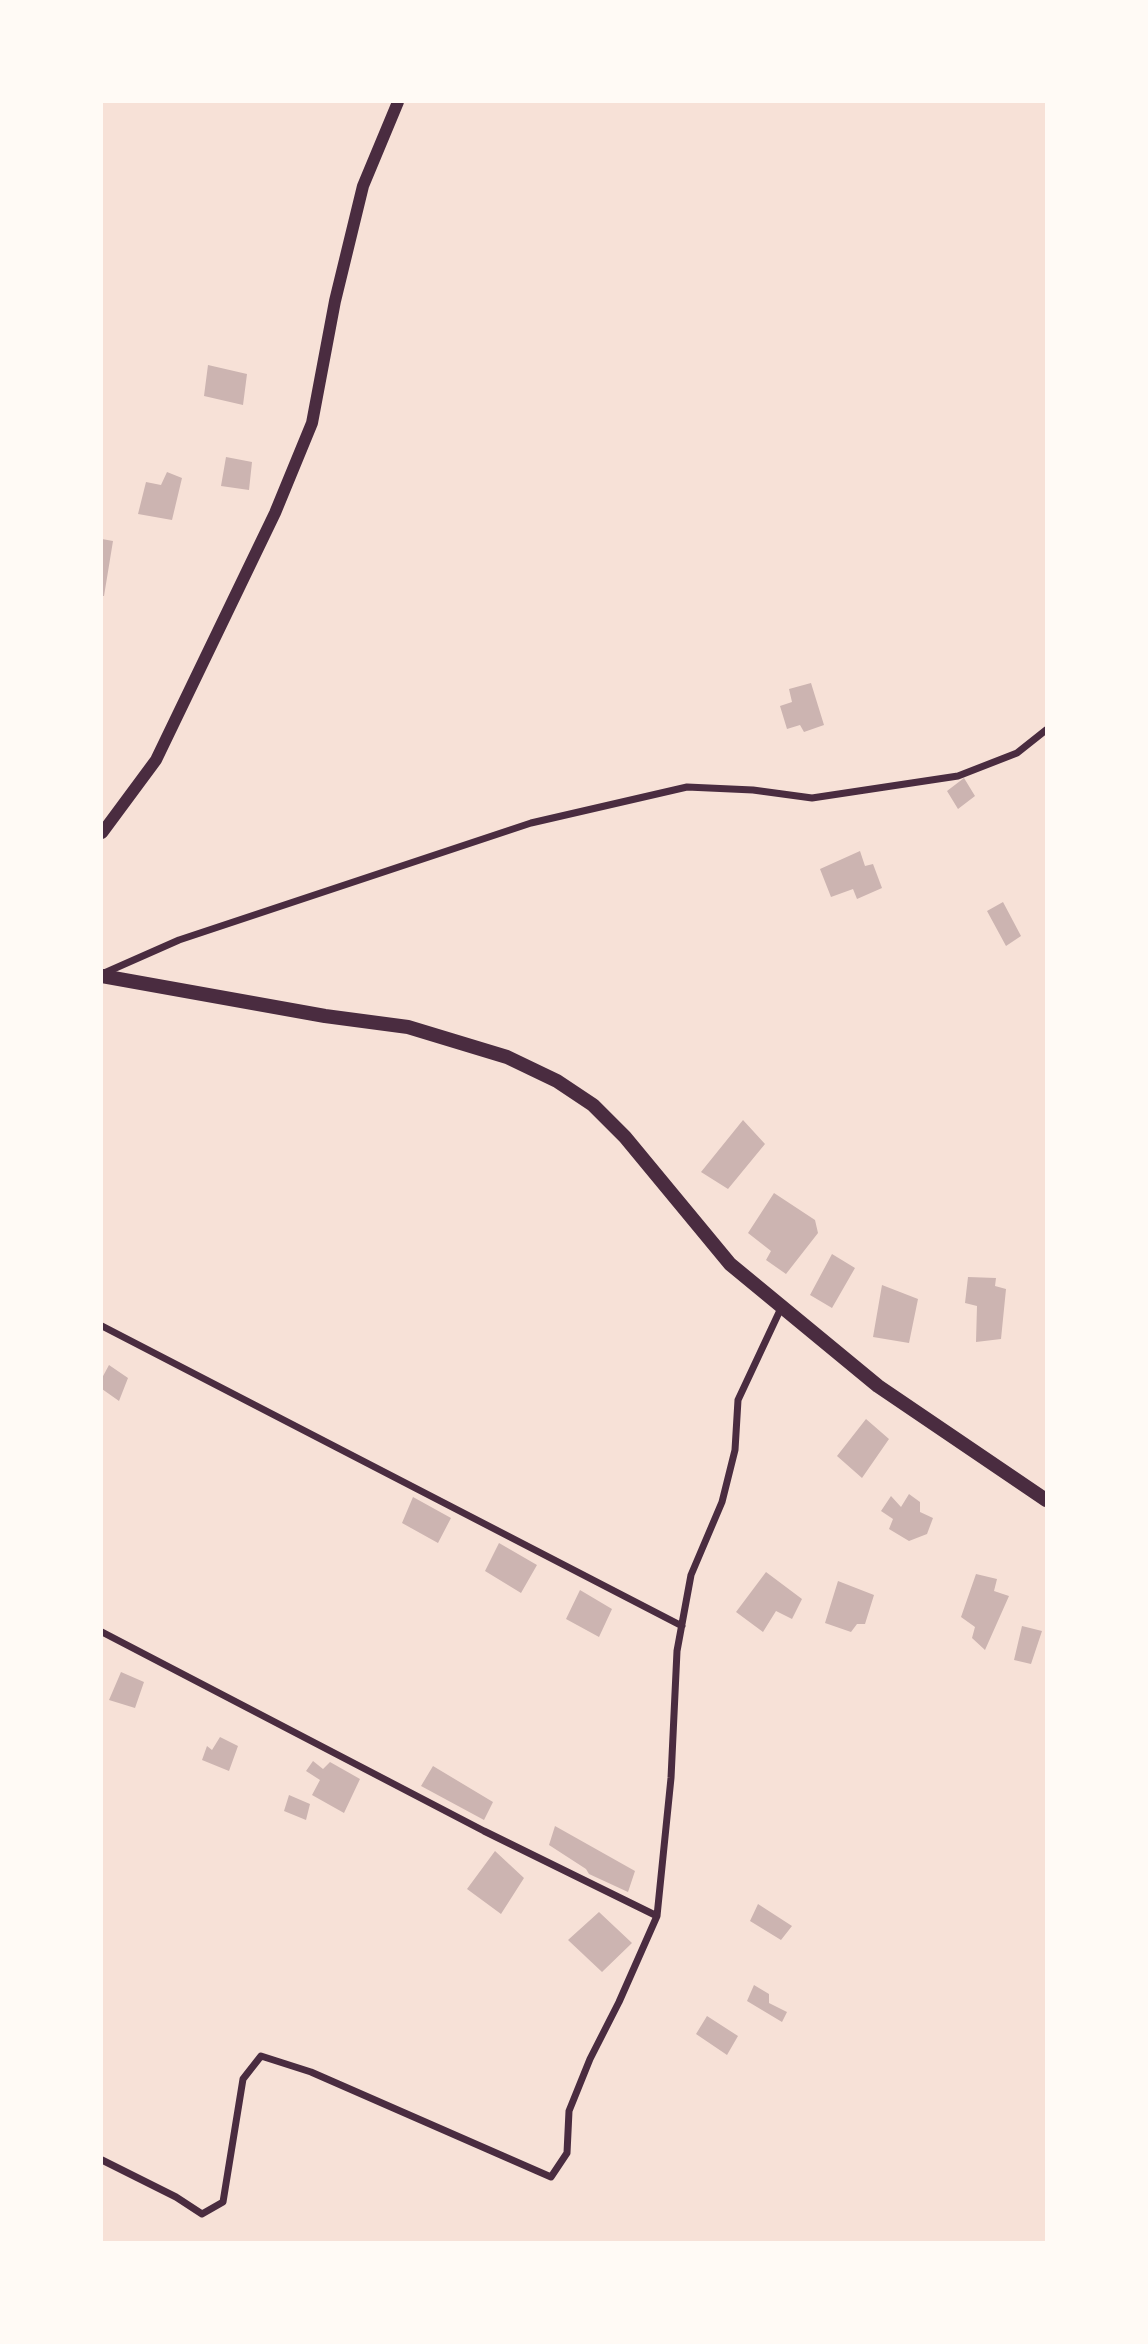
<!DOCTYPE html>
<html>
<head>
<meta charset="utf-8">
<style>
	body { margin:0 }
	#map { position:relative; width:1148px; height:2344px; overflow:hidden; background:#f7e1d7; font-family:"DejaVu Sans",sans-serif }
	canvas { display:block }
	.frame { position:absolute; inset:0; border:103px solid #fffaf5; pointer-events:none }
</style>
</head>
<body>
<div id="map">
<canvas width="1148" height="2344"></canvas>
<div class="frame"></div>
</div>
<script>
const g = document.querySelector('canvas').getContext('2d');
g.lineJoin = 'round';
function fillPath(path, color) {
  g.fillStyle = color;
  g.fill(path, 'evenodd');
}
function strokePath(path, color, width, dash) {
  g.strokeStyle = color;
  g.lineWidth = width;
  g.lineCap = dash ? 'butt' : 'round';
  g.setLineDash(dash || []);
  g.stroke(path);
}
const building = new Path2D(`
	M208 365 247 374 243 405 204 396Z
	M226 457 252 462 249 490 221 486Z
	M167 472 182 478 172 520 138 514 146 482 161 485Z
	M102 539 113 541 104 596H102Z
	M811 683 824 725 804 732 800 725 787 729 780 706 792 702 789 689Z
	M964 778 975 796 958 809 947 791Z
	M860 851 865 866 873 864 882 888 857 899 853 889 831 897 820 869Z
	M1003 902 1021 936 1006 946 987 911Z
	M743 1120 765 1144 728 1189 701 1172Z
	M774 1193 815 1220 818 1233 786 1274 766 1260 771 1251 748 1233Z
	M832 1254 855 1268 832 1308 810 1295Z
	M968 1277 996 1278 995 1286 1006 1289 1001 1339 976 1342 977 1306 965 1303Z
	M882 1285 918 1299 909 1343 873 1337Z
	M109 1365 128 1378 119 1401 102 1389V1378Z
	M866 1419 889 1439 862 1478 837 1456Z
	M909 1494 920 1502V1512L933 1518 927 1534 909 1541 889 1529 893 1519 881 1511 891 1496 901 1507Z
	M413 1497 451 1518 438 1543 402 1523Z
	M499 1543 537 1565 521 1593 485 1571Z
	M766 1572 802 1599 792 1619 776 1611 763 1632 736 1612Z
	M976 1574 997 1579 994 1591 1009 1596 985 1650 972 1638 975 1627 961 1617Z
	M838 1581 874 1595 865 1624H857L851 1632 825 1623Z
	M580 1590 612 1609 599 1637 566 1619Z
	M1022 1626 1042 1631 1031 1664 1014 1660Z
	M121 1672 144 1682 135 1708 109 1700Z
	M220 1737 238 1746 229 1771 202 1760 207 1746 212 1750Z
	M313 1761 323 1769 330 1762 360 1779 344 1813 312 1795 320 1780 306 1771Z
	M433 1766 493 1802 484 1820 421 1786Z
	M289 1795 310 1804 306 1820 284 1811Z
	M555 1826 635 1871 628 1892 589 1874 586 1869 549 1845Z
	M495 1851 524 1878 501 1914 467 1889Z
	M758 1904 792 1926 781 1940 750 1921Z
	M599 1912 632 1943 602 1972 568 1940Z
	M754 1985 769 1994V2003L787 2012 782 2022 747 2001Z
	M707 2016 738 2036 727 2055 696 2034Z`);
const minor = new Path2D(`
	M102 974 179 940 531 823 687 787 753 790 812 798 958 776 1017 753 1046 730
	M102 1326 682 1626
	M102 1632 484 1831 657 1916
	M102 2160 176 2197 202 2214 223 2202 243 2079 261 2056 311 2072 551 2177 567 2153 569 2111 590 2059 619 2002 657 1916 671 1778 677 1651 691 1575 722 1502 735 1450 738 1400 782 1306`);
const tertiary = new Path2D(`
	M102 833 156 760 275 513 312 423 335 301 363 186 398 102`);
const secondary = new Path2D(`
	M102 976 325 1016 408 1027 507 1057 557 1081 593 1105 625 1137 730 1264 878 1386 1046 1500`);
fillPath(building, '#ccb4b1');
strokePath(minor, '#4a2c40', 7);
strokePath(tertiary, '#4a2c40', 12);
strokePath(secondary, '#4a2c40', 14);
</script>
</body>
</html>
